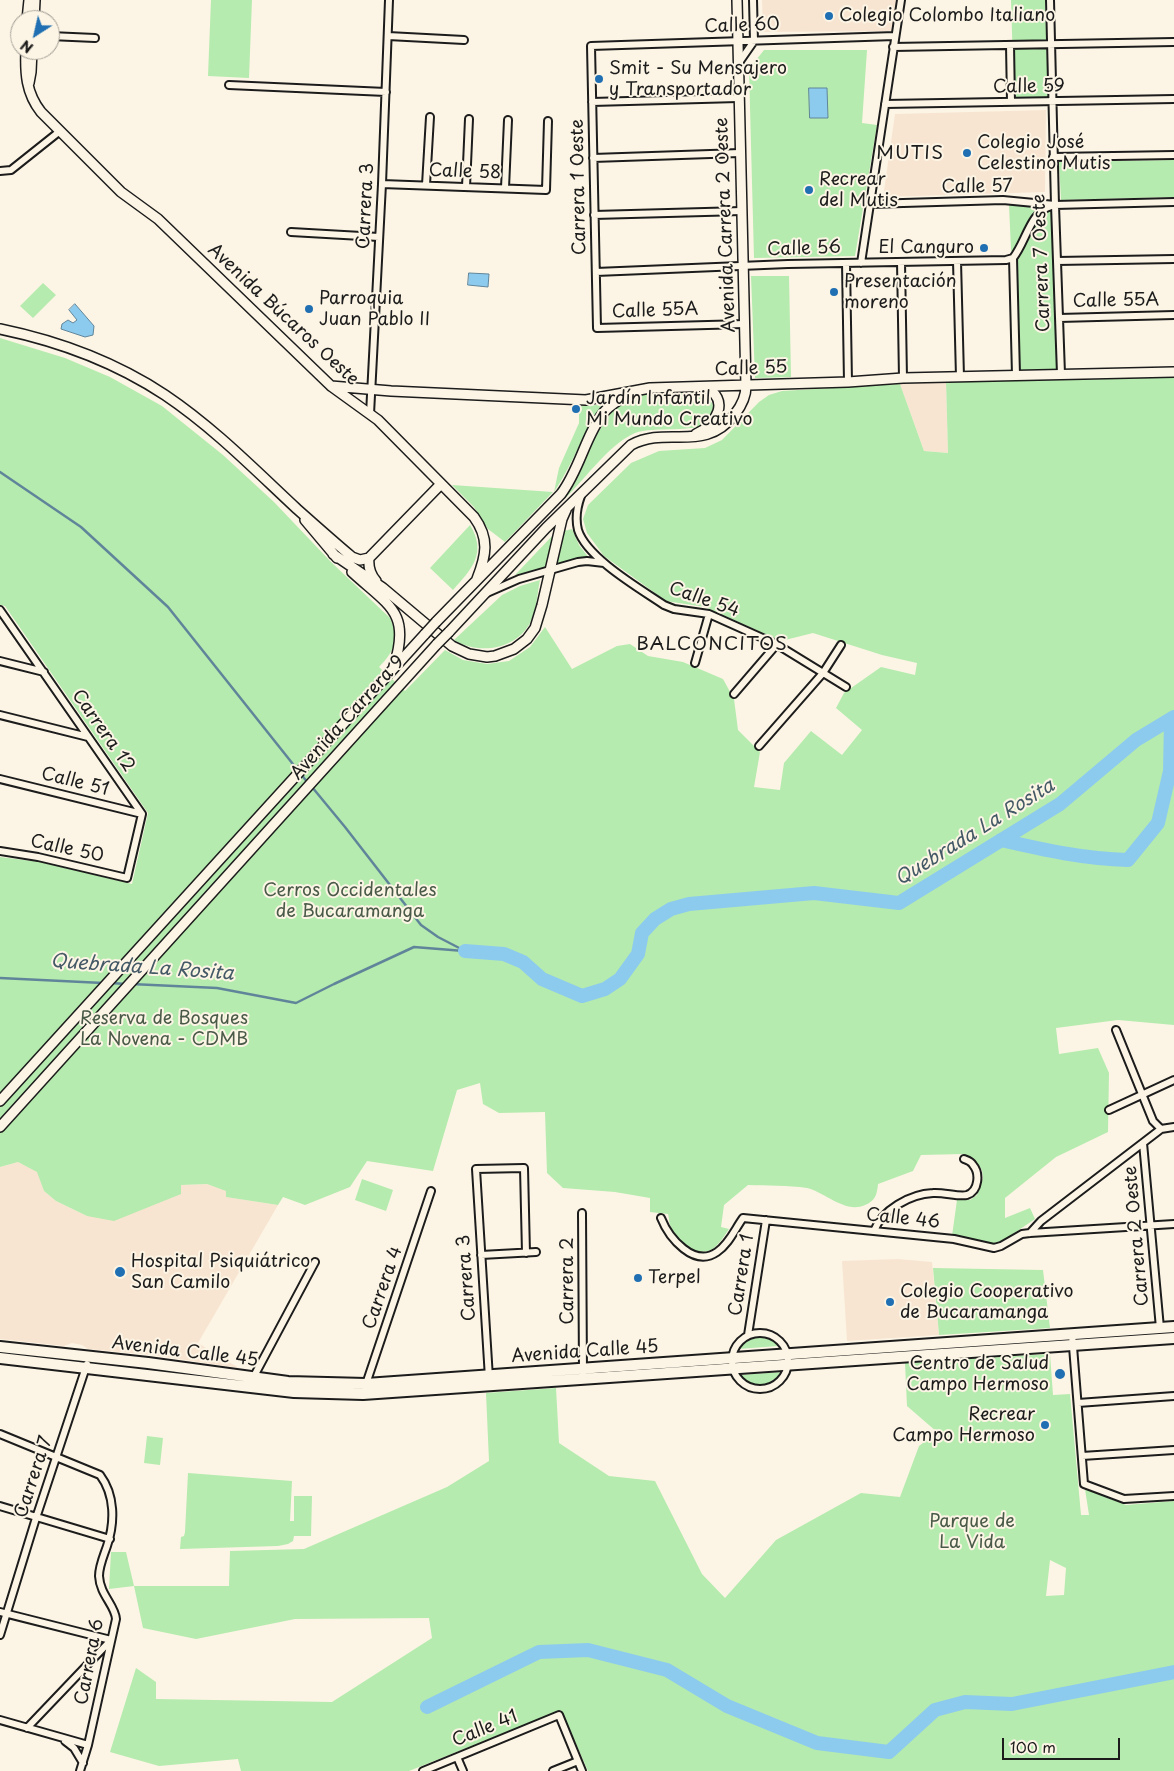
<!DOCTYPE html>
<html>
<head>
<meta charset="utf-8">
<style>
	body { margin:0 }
	#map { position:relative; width:1174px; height:1771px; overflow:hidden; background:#fcf5e5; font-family:"Playpen Sans",sans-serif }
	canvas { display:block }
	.north { position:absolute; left:10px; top:10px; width:50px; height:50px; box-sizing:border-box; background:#fcf5e5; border:1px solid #a29e95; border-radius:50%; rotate:215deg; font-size:14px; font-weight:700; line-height:20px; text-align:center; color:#1c1c1c }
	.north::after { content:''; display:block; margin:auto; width:18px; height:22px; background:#1f6fb2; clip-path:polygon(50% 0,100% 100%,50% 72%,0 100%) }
	.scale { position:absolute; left:1002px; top:1738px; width:118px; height:22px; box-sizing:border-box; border:2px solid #1c1c1c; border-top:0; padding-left:6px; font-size:15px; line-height:18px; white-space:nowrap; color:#1c1c1c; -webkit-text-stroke:4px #fcf5e5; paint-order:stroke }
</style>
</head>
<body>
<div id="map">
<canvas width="1174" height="1771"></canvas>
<div class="north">N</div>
<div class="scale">100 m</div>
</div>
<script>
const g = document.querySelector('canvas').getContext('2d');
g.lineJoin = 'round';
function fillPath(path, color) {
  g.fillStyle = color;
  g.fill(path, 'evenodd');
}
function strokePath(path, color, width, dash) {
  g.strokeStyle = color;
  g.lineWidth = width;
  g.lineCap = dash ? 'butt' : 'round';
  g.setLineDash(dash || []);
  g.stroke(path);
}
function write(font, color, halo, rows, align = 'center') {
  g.font = font + ' "Playpen Sans",sans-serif';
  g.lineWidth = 4;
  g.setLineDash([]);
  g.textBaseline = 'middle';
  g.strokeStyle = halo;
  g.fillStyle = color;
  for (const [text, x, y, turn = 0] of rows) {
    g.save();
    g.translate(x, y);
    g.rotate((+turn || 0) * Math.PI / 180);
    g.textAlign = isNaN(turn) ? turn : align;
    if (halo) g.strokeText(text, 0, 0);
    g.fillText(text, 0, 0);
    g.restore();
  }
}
const built = new Path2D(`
	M762 0H897L892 31 763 32Z
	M1046 110 1045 192 883 197 895 114Z
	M946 381 948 453 924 451 900 384Z
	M18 1162 38 1172 44 1191 56 1201 87 1216 181 1185 207 1184 227 1191V1197L278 1205 198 1343 239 1368 152 1355 88 1349 82 1345 72 1343 64 1346 0 1339V1167Z
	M898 1259 932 1262 939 1335 847 1341 842 1261Z`);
const green = new Path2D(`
	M211 0H252L249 78 208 76Z
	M1011 0H1045L1048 97 1014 98Z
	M764 50H867L862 123 877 125 855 256 754 258 749 69Z
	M1174 160V197L1061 200 1059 162Z
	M1009 205 1052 209 1057 371H1019L1016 265 1011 250Z
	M751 276H789L791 377 755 378Z
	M43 283 56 295 33 318 20 306Z
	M0 338 65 358 110 377 162 406 223 455 274 502 331 562 390 618C399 639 395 651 379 667L405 691 445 650 463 660 487 664 509 661 530 647 545 627 572 669 617 646 630 644 648 656 683 662 723 679 734 699 738 730 760 752 754 787 780 790 784 763 811 731 842 755 862 730 836 708 844 693 881 667 915 675 917 663 882 655 813 633 781 641 705 607 666 601 604 556 587 533 583 519 588 505 631 463 659 451 705 448 722 440 759 402 769 395 782 391 900 384 924 451 948 453 946 381 1075 380 1174 377V1025L1118 1020 1056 1028 1059 1054 1098 1048 1109 1073 1108 1132 1056 1157 1005 1198V1218L1030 1208 1035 1219 1001 1242C986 1247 967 1239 952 1236L957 1200H970L977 1195 983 1178 982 1170 974 1159 963 1154 921 1155 913 1171 878 1184C877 1195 875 1201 865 1205 845 1214 825 1192 807 1188 788 1185 767 1186 748 1185L724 1205 721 1227 729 1229C725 1235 720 1243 714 1248 697 1260 676 1241 670 1225 669 1222 669 1217 668 1214L650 1212V1198L615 1192 563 1188 547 1173 545 1112 499 1113 483 1104 480 1083 457 1090 433 1171 367 1161 350 1187 305 1205 283 1197 278 1205 226 1197V1191L207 1184 181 1185V1194L114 1221 87 1216 56 1201 44 1191 37 1172 18 1162 0 1167V857L40 862 132 884 148 813 5 606 0 605Z
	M702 393 707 395 713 405C713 412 712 418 707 423 695 433 654 426 635 433 608 444 582 484 559 504 565 497 571 490 575 482 591 451 604 400 644 394 662 391 683 393 702 393Z
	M598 405H602C583 433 573 464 554 492L559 468 579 423V406Z
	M452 485 553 492 505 542 488 529 474 507Z
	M470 525C487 553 472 569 453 590L430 568Z
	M572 529 579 545 589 558 557 564 564 531Z
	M554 534 546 568 515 575Z
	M540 580C537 594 537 610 530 623 515 650 479 655 454 640L502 595 520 586Z
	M362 1179 393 1190 386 1211 355 1200Z
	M933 1268 1043 1270 1050 1328 939 1335Z
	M761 1336 771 1339 778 1346 738 1349C743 1340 751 1337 761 1336Z
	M1050 1354 1053 1395 1070 1394 1081 1515H1089L1085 1489 1126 1505 1174 1501V1771H588L561 1710 409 1771H241L238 1759 159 1766 110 1752 136 1668 156 1682V1699L332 1702 432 1638 429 1618 295 1619 196 1639 143 1628 134 1586 109 1589 111 1552H126L134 1586H229L230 1551 304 1549 447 1487 489 1461 486 1393 556 1388 559 1443 609 1476 655 1481 702 1574 725 1598 776 1540 861 1493 900 1497 919 1446 937 1432 907 1406 905 1363ZM1050 1560 1066 1568 1064 1595 1046 1596Z
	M781 1372C770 1387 752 1391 740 1375Z
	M147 1436 163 1438 160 1465 144 1463Z
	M188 1473 292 1481 290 1521H294V1496H312L311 1536H294L293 1541 288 1544 278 1546 180 1549 181 1537 184 1536 185 1532Z`);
const water = new Path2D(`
	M809 88H827L828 118H810Z
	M469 273 489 274 488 287 468 285Z
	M75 304 94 326 93 335 85 337 61 329 62 324 68 320 73 323 77 320 69 310Z`);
const stream = new Path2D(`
	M0 472 81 527 168 607 308 783
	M312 787 345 827 421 925 438 937 465 951
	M0 978 103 983
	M111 983 126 984
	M131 984 217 988 296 1003 334 984 414 947 464 951`);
const river = new Path2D(`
	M1001 840C1044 850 1085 859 1128 860L1158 823 1170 771 1171 719
	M465 951 504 954 523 962 542 979 582 996 605 989 620 979 638 954 642 933 655 919 671 909 689 904 814 893 899 903 1060 804 1136 740 1174 717
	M427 1707 539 1652 588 1650 667 1670 727 1706 817 1743 889 1752 935 1710 965 1702 1012 1704 1174 1672`);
const street = new Path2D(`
	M1050 0 1055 205 1061 374
	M50 36 95 38
	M388 36 464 40
	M1010 45 1011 102
	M893 47 1174 42
	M738 64 754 41 753 0
	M229 85 386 92
	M592 102 738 98
	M885 104 1174 99
	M1053 157 1174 155
	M593 158 740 153
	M0 171 11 170 60 131
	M382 184 546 190 548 121
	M426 185 430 117
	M466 187 469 119
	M505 188 508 120
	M870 204 1003 200 1055 205 1174 202
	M594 215 742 211
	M291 232 379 237
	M1013 258 1016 375
	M1013 258C1026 242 1030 212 1051 206
	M957 261 960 377
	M1057 261 1174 259
	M901 262 903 378
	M846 263 848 382
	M861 263 901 0
	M596 272 788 264 1006 260 1013 258
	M1059 318 1174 315
	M745 324 597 328 591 46 895 36
	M370 414 382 184 389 0
	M581 496C577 507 575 518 578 530 587 558 639 588 664 605L674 609 709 614 776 644 846 687
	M487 593 519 579 578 562 587 561 604 563
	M0 610 142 814 127 878 38 857 0 851
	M0 661 44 672
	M695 663 709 614
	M734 694 777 644
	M0 715 88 737
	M759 746 823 673 841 645
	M0 779 142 814
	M1116 1030 1153 1121 1161 1129
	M1109 1110 1174 1080
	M1161 1129 1174 1127
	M1143 1143 1160 1328
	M582 1213 583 1372
	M661 1218C669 1238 694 1268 717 1252 729 1244 735 1229 743 1218L954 1239 994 1248 1001 1246 1022 1234 1030 1233 1174 1224
	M874 1231C882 1210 910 1194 933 1193 943 1192 959 1197 967 1195 979 1191 980 1173 973 1165 971 1161 967 1160 964 1159
	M1030 1233 1041 1221 1161 1129
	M481 1255 536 1252
	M732 1361a28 28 0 1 1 56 0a28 28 0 1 1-56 0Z
	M1072 1334 1084 1484 1124 1499 1174 1496
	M748 1335 766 1220
	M489 1378 476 1169 524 1168 526 1253
	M252 1380 315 1262
	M365 1387 431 1191
	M1078 1403 1174 1396
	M0 1434 100 1475C115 1495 115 1522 107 1546 104 1555 99 1566 99 1576 100 1595 115 1605 116 1619L88 1745 80 1771
	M1082 1456 1174 1450
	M0 1506 110 1539
	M0 1612 111 1640 27 1728
	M0 1635 36 1518 87 1364
	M0 1720 88 1745
	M65 1741 74 1748 83 1763
	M457 1757 463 1771
	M423 1771 559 1715 582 1771
	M553 1771 578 1761`);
const secondary = new Path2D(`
	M27 20 29 0
	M34 20 35 0
	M26 50C25 73 26 93 41 112L121 192 158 219 331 386 378 420 474 517C490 539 486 556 477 579
	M29 83 31 72 32 50
	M0 329C58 341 115 362 165 395 214 428 254 469 297 509 315 525 333 541 352 557L360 560 369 558
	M331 386 391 391 586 400 650 388 848 382 903 378 1174 372
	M696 434C717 425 731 398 704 387
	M305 520 337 558
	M333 554 383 588 452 646 469 654 487 657 495 656 514 649 527 639 535 628 542 605 562 519 566 510
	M352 572C389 606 411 612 394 666
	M376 581C370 574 368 567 369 558L441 484
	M436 622 561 494C580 469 585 436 604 412 611 404 620 399 629 394
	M449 632 546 528 631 445C668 425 704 454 735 414 742 405 746 397 746 386L737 0
	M0 1101 425 634
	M0 1127 437 644`);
const primary = new Path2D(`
	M0 1347 148 1363 288 1382 366 1384 1174 1327
	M0 1358 294 1392 363 1394 1174 1338`);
const secondaryBridge = new Path2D(`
	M425 634 436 622
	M437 644 449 632`);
const markers = [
	[829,16,5,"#1f6fb2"],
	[599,79,5,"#1f6fb2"],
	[967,153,5,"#1f6fb2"],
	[809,190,5,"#1f6fb2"],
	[984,248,5,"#1f6fb2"],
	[834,292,5,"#1f6fb2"],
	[309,309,5,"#1f6fb2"],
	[576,409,5,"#1f6fb2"],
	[120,1272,6,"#1f6fb2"],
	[638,1278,5,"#1f6fb2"],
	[890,1302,5,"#1f6fb2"],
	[1060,1374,6,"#1f6fb2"],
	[1045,1425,5,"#1f6fb2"]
];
const poiNames = [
	["Colegio Colombo Italiano",839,16],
	["Smit - Su Mensajero",609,69],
	["y Transportador",609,90],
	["Colegio José",977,143],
	["Celestino Mutis",977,164],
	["Recrear",819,180],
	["del Mutis",819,201],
	["El Canguro",974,248,"right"],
	["Presentación",844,282],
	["moreno",844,303],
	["Parroquia",319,299],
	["Juan Pablo II",319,320],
	["Jardín Infantil",586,399],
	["Mi Mundo Creativo",586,420],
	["Hospital Psiquiátrico",131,1262],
	["San Camilo",131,1283],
	["Terpel",648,1278],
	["Colegio Cooperativo",900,1292],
	["de Bucaramanga",900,1313],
	["Centro de Salud",1049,1364,"right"],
	["Campo Hermoso",1049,1385,"right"],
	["Recrear",1035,1415,"right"],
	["Campo Hermoso",1035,1436,"right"]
];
const streetNames = [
	["Calle 60",742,26,-2],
	["Calle 59",1029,87,-1],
	["Calle 58",465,172,2],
	["Carrera 1 Oeste",579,187,-91],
	["Calle 57",977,187,-1],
	["Carrera 3",366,206,-87],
	["Avenida Carrera 2 Oeste",726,225,-92],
	["Calle 56",804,249,-2],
	["Carrera 7 Oeste",1042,263,-92],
	["Calle 55A",1116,301,-1],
	["Calle 55A",655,311,-2],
	["Avenida Búcaros Oeste",283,315,43],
	["Calle 55",751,369,-2],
	["Calle 54",704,600,19],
	["Avenida Carrera 9",348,718,-48],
	["Carrera 12",103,731,55],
	["Calle 51",75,782,14],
	["Calle 50",67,849,12],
	["Calle 46",903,1219,6],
	["Carrera 2 Oeste",1137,1236,-95],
	["Carrera 1",742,1275,-81],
	["Carrera 3",467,1278,-94],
	["Carrera 2",568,1281,-90],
	["Carrera 4",383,1288,-71],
	["Avenida Calle 45",185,1352,7],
	["Avenida Calle 45",585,1352,-4],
	["Carrera 7",34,1477,-72],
	["Carrera 6",90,1662,-79],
	["Calle 41",485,1729,-22]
];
const parkNames = [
	["Cerros Occidentales",350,891],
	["de Bucaramanga",350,912],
	["Reserva de Bosques",164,1019],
	["La Novena - CDMB",164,1040],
	["Parque de",972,1522],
	["La Vida",972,1543]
];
const neighbourhoodNames = [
	["MUTIS",910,154],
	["BALCONCITOS",712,645]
];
const waterNames = [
	["Quebrada La Rosita",975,833,-32],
	["Quebrada La Rosita",142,968,4]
];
fillPath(built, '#f8e5d1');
fillPath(green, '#b5ebae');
fillPath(water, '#8dcbee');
strokePath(water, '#60859a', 1);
strokePath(stream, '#60859a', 2.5);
strokePath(river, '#8dcbee', 14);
strokePath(street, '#1c1c1c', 10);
strokePath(secondary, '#1c1c1c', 12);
strokePath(primary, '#1c1c1c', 14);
strokePath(street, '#fcf5e5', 6);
strokePath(secondary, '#fcf5e5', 9);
strokePath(primary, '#fcf5e5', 10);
strokePath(secondaryBridge, '#1c1c1c', 12, []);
strokePath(secondaryBridge, '#fcf5e5', 9);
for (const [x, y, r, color] of markers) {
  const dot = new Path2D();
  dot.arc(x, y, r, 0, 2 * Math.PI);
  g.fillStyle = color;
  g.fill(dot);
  strokePath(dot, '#fcf5e5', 2);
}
write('18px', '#1c1c1c', '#fcf5e5', poiNames, 'left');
write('18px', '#1c1c1c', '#fcf5e5', streetNames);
write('18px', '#4a5a48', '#fcf5e5', parkNames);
g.letterSpacing = '1px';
write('19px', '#1c1c1c', '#fcf5e5', neighbourhoodNames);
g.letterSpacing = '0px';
write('italic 19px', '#445966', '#fcf5e5', waterNames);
</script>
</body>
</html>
